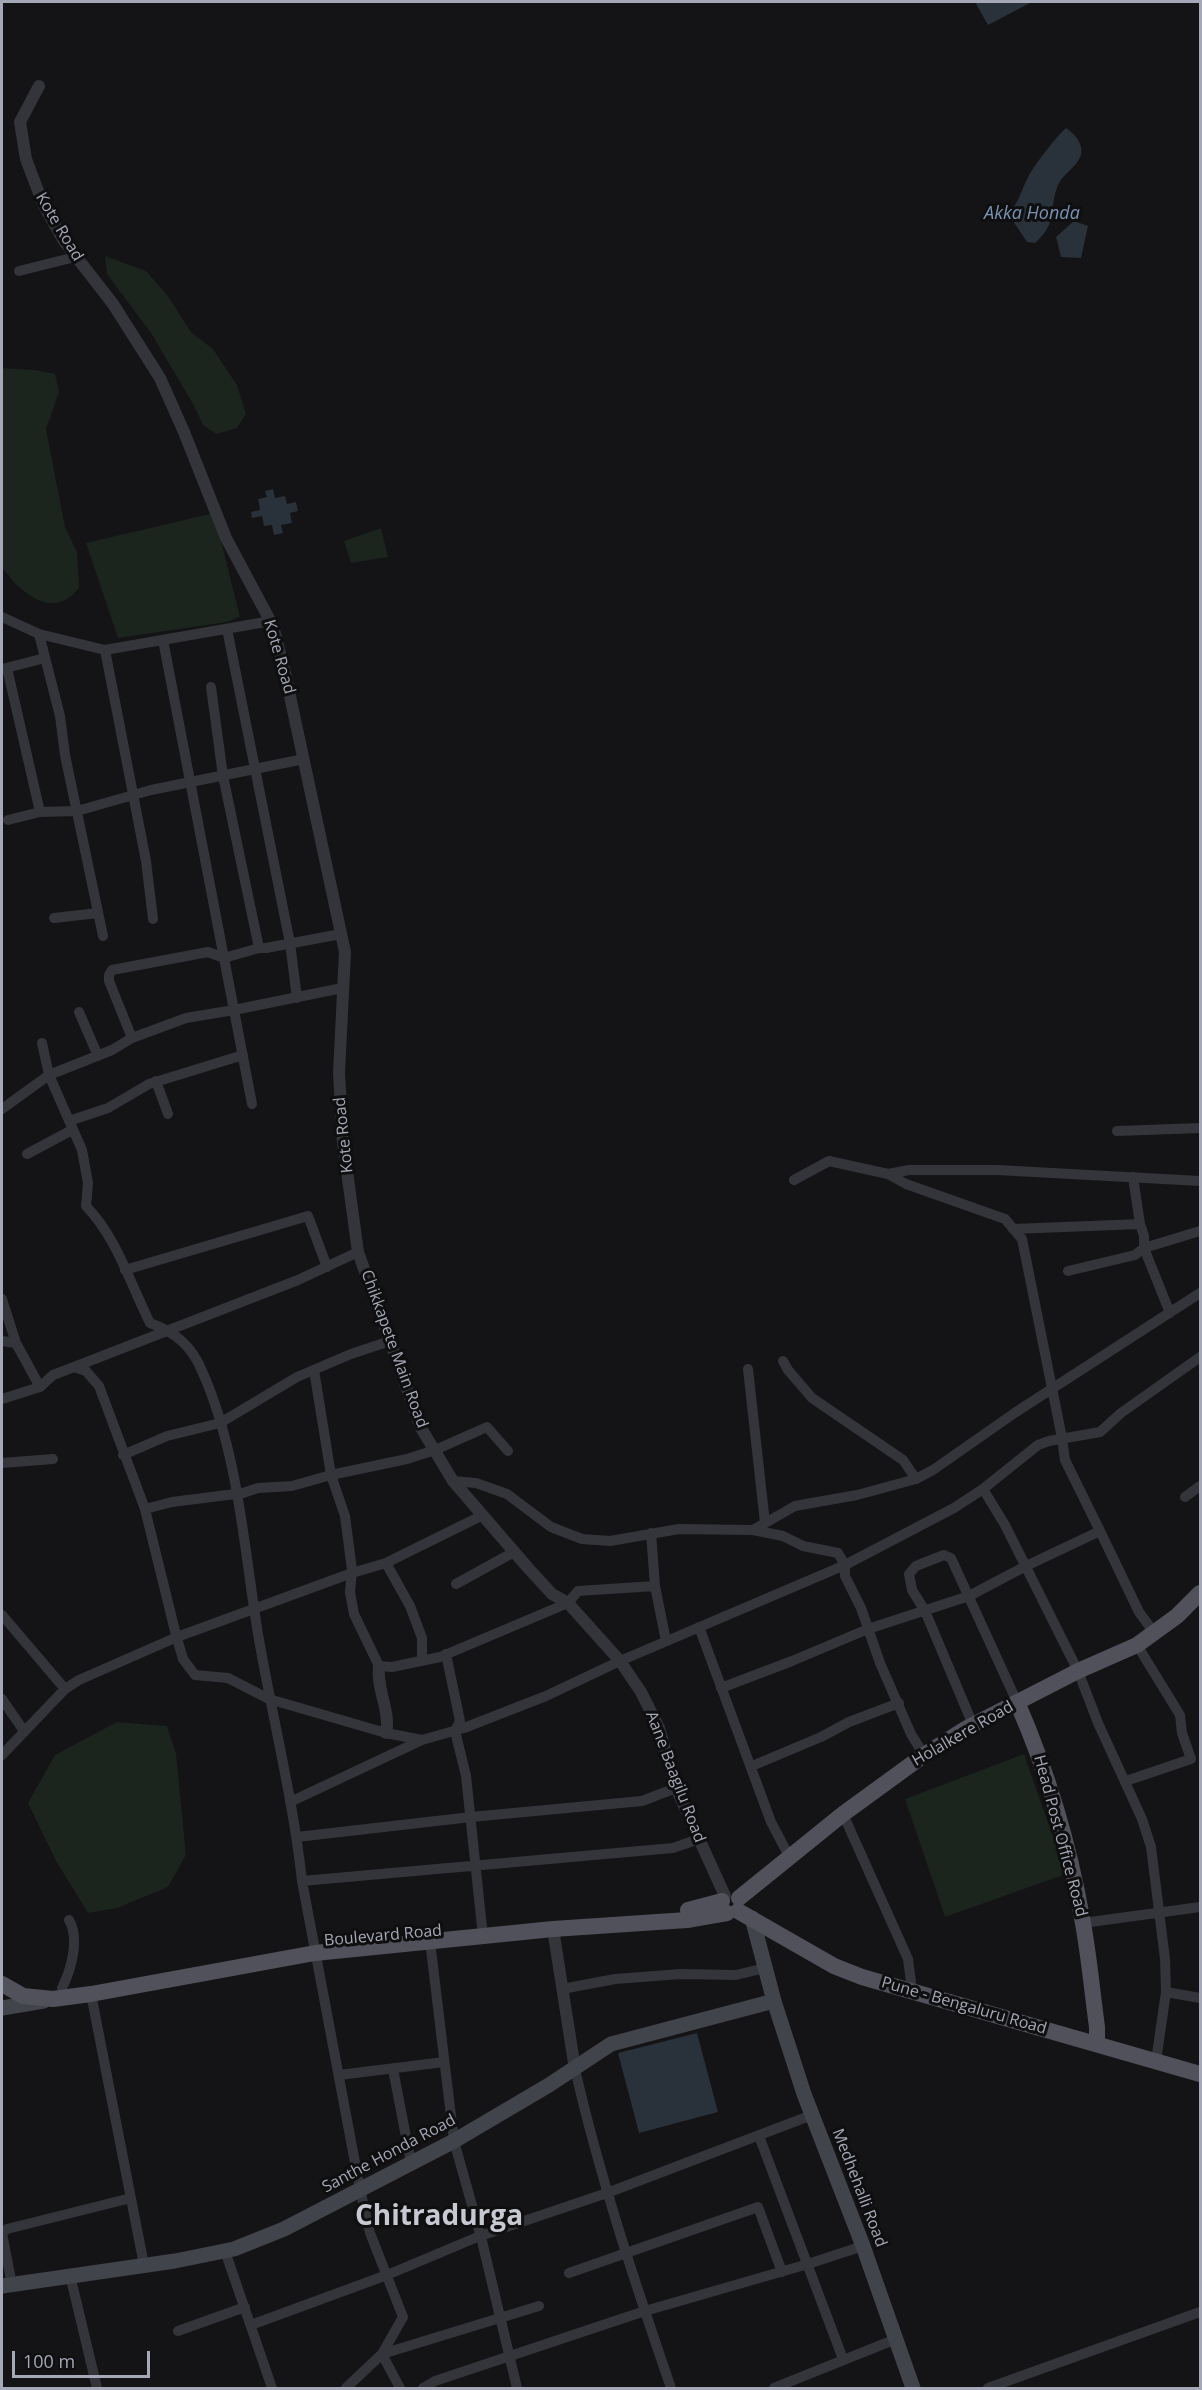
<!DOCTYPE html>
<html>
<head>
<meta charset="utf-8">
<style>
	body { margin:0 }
	#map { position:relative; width:1202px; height:2390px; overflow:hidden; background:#141315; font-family:"Open Sans",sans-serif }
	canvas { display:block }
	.frame { position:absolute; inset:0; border:3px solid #a4a8b7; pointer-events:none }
	.scale { position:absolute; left:12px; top:2351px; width:138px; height:27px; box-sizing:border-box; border:3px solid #a4a8b7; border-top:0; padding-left:8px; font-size:18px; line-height:21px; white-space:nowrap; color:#a4a8b7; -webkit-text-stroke:4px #0f0f10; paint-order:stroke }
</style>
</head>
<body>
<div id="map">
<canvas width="1202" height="2390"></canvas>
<div class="frame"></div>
<div class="scale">100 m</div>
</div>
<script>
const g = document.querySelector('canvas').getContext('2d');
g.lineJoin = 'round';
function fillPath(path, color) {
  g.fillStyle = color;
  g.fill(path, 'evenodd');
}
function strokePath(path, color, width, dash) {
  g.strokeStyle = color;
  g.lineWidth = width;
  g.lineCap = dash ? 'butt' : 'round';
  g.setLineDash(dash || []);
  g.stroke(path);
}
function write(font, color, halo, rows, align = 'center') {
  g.font = font + ' "Open Sans",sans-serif';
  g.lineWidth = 6;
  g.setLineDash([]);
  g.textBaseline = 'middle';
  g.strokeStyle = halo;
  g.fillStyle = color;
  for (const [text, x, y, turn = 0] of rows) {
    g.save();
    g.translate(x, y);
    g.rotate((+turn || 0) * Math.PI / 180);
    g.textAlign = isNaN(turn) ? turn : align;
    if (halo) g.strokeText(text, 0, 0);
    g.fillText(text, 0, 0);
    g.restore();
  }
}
const green = new Path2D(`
	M105 256 146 271 168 296 191 332 213 349 237 385 246 414 237 428 216 434 203 425 193 404 151 333 107 274Z
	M2 368 35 370 55 374 59 392 46 429 65 527 77 552 79 588C60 612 38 605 18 586 12 581 8 573 2 568Z
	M214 513 240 617 227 622 118 638 86 543Z
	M381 528 388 557 351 563 344 541Z
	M117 1722 167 1726 176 1754 186 1855 168 1887 117 1908 88 1913 56 1861 28 1803 55 1755Z
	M1024 1754 1066 1874 945 1917 905 1799Z`);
const water = new Path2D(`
	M975 2H1032L988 25Z
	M1066 128C1074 133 1084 144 1081 155 1077 167 1063 174 1058 185 1048 210 1059 222 1035 243L1027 242 1013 221 1011 210C1020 200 1022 188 1028 177 1035 164 1055 138 1066 128Z
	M1074 221 1088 226 1081 258 1061 257 1056 237Z
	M273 489 275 498 285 496 287 504 296 502 298 511 290 513 292 523 281 525 283 533 274 535 272 525 264 526 262 516 252 518 251 512 260 510 258 499 267 497 265 491Z
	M697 2033 718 2112 639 2133 618 2053Z`);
const minor = new Path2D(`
	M19 271 75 257
	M2 617 39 634 105 650 271 621
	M227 629 290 943 297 998
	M39 634 60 716 65 755 103 936
	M163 640 252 1104
	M105 650 146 861 153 919
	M7 668 40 812
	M2 669 45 658
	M211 687 223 776 259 948
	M8 820 40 812 77 811 151 790 304 759
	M54 918 98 913
	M79 1012 98 1056
	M132 1038 109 981V975L112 970 208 952 224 958 259 948H266L341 934
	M42 1043 49 1075 82 1150 88 1183 86 1206C117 1238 130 1283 150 1323 175 1332 192 1346 202 1371 238 1451 244 1548 258 1634 272 1716 293 1798 302 1881L360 2189 370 2233 403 2317 382 2354 346 2388
	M156 1081 168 1114
	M2 1109 49 1075 112 1050 132 1038 186 1018 234 1010 342 988
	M69 1121 108 1108 149 1084 243 1055
	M1117 1131 1200 1128
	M27 1154 72 1130
	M1133 1177 1140 1224
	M794 1180 829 1161 888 1174 909 1170H997L1200 1181
	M1013 1229 1140 1224 1144 1236V1248L1135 1255 1068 1271
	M125 1270 308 1216 327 1267
	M2 1299 16 1343 40 1387
	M1170 1313 1144 1248 1200 1231
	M2 1341 16 1343
	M783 1361 788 1370 812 1398 903 1460 916 1479
	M74 1367 298 1280 358 1252
	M748 1369 765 1523
	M314 1370 331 1475 407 1459 435 1450 487 1427 508 1451
	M2 1399 40 1387 53 1375 74 1367 86 1371 99 1386 145 1509 172 1502 243 1493 258 1488 292 1486 331 1475 345 1516 352 1570 350 1592 354 1614 379 1666 392 1667 440 1657 568 1603 578 1591 655 1586
	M123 1455 167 1436 220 1423 297 1377 351 1354 390 1341
	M2 1463 53 1459
	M453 1481 476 1483 507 1494 551 1527 582 1539 610 1541 679 1529 753 1530 783 1536 803 1546 838 1553 845 1565V1576L861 1608 880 1663 911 1734 924 1755
	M1185 1497 1200 1486
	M145 1509 176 1635 183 1659 195 1675 228 1678 269 1699 386 1733 422 1740 464 1728 546 1696 620 1661 845 1565 954 1508 983 1489
	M753 1530 795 1506 857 1495 916 1479 933 1470 1016 1412 1200 1293
	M1100 1531 1139 1612 1155 1634
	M651 1533 655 1586 666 1641
	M386 1563 410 1606 422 1638V1661
	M456 1584 514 1552
	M2 1615 65 1689
	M699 1627 771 1822 790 1858
	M446 1654 460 1721 455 1731 466 1776 482 1927
	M721 1688 792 1661 868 1629 969 1596 1024 1567 1100 1531 1065 1460 1062 1438 1022 1239 1005 1219 906 1184 888 1174
	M2 1699 24 1731
	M973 1725 925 1611 912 1590 909 1574 916 1566 944 1555 951 1558 1017 1702
	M2 1755 65 1689 79 1680 177 1637 352 1573 386 1563 483 1515
	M752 1766 821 1737 849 1722 899 1703
	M1126 1781 1191 1759 1182 1733 1180 1715 1137 1645
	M290 1802 422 1740
	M843 1814 908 1959 912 1990
	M297 1837 471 1817 642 1801 676 1788
	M302 1881 673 1848 699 1839
	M1083 1923 1200 1907
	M430 1941 454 2141 482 2241 517 2388
	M62 1988C71 1970 80 1939 69 1920
	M562 1989 615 1979 681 1974 736 1975 765 1968
	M1166 1992 1200 1998
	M91 1994 144 2265
	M1156 2061 1166 1992 1165 1959 1151 1847 1142 1819 1098 1723 1078 1671 1005 1525 983 1489 1038 1445 1049 1441 1100 1432 1121 1413 1200 1357
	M393 2069 411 2163
	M575 2069C600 2178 635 2283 671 2388
	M339 2075 444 2062
	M759 2136 843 2359
	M225 2251 272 2388
	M569 2273 758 2207 782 2272
	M70 2275 97 2388
	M12 2285 2 2233 7 2229 131 2198
	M251 2325 387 2275 480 2236 607 2193 812 2115
	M178 2331 245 2307
	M400 2388 382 2354 539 2306
	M423 2388 435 2381 645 2311 808 2264 863 2246
	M774 2388 896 2339
	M988 2388 1200 2312`);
const tertiary = new Path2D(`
	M39 86 20 122 26 159 43 204 64 241 113 304 160 378 184 432 226 538 273 626 285 673 345 952 339 1073 343 1142 358 1252 421 1428 453 1481 529 1569 552 1594 568 1603 620 1661 641 1692 659 1728 676 1788 725 1896
	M379 1666C376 1689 391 1711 386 1733
	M553 1929 575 2069`);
const secondary = new Path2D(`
	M752 1918 774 2001 804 2094 863 2246 913 2388
	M2 2008 44 2001
	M2 2286 175 2261 234 2249 284 2229 454 2141 549 2085 611 2044 774 2001`);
const primary = new Path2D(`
	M1017 1702C1047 1771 1069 1844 1082 1918 1089 1954 1092 1991 1097 2027V2044
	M739 1898 843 1814 924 1755 967 1728 1078 1671 1137 1645 1177 1616 1200 1593
	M688 1910 722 1901
	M738 1911 834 1966 862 1977 1200 2074
	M2 1984 23 1996 53 1999 91 1994 315 1953 553 1929 687 1920 727 1913`);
const streetNames = [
	["Kote Road",59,227,59],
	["Kote Road",279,657,74],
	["Kote Road",344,1135,-96],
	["Chikkapete Main Road",394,1349,70],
	["Holalkere Road",963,1734,-30],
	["Aane Baagilu Road",675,1777,69],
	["Head Post Office Road",1060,1836,75],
	["Boulevard Road",383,1936,-5],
	["Pune - Bengaluru Road",964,2006,16],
	["Santhe Honda Road",389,2154,-28],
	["Medhehalli Road",859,2188,69]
];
const waterNames = [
	["Akka Honda",1032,214]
];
const townNames = [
	["Chitradurga",439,2217]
];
fillPath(green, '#1b241d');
fillPath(water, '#29313a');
strokePath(minor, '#34353b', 10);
strokePath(tertiary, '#34353b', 12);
strokePath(secondary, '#42444b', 15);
strokePath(primary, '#50515a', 16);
write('16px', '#a4a8b7', '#0f0f10', streetNames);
write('italic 18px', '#7993b4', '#0f0f10', waterNames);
write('bold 28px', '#c6c8d2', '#0f0f10', townNames);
</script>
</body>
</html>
